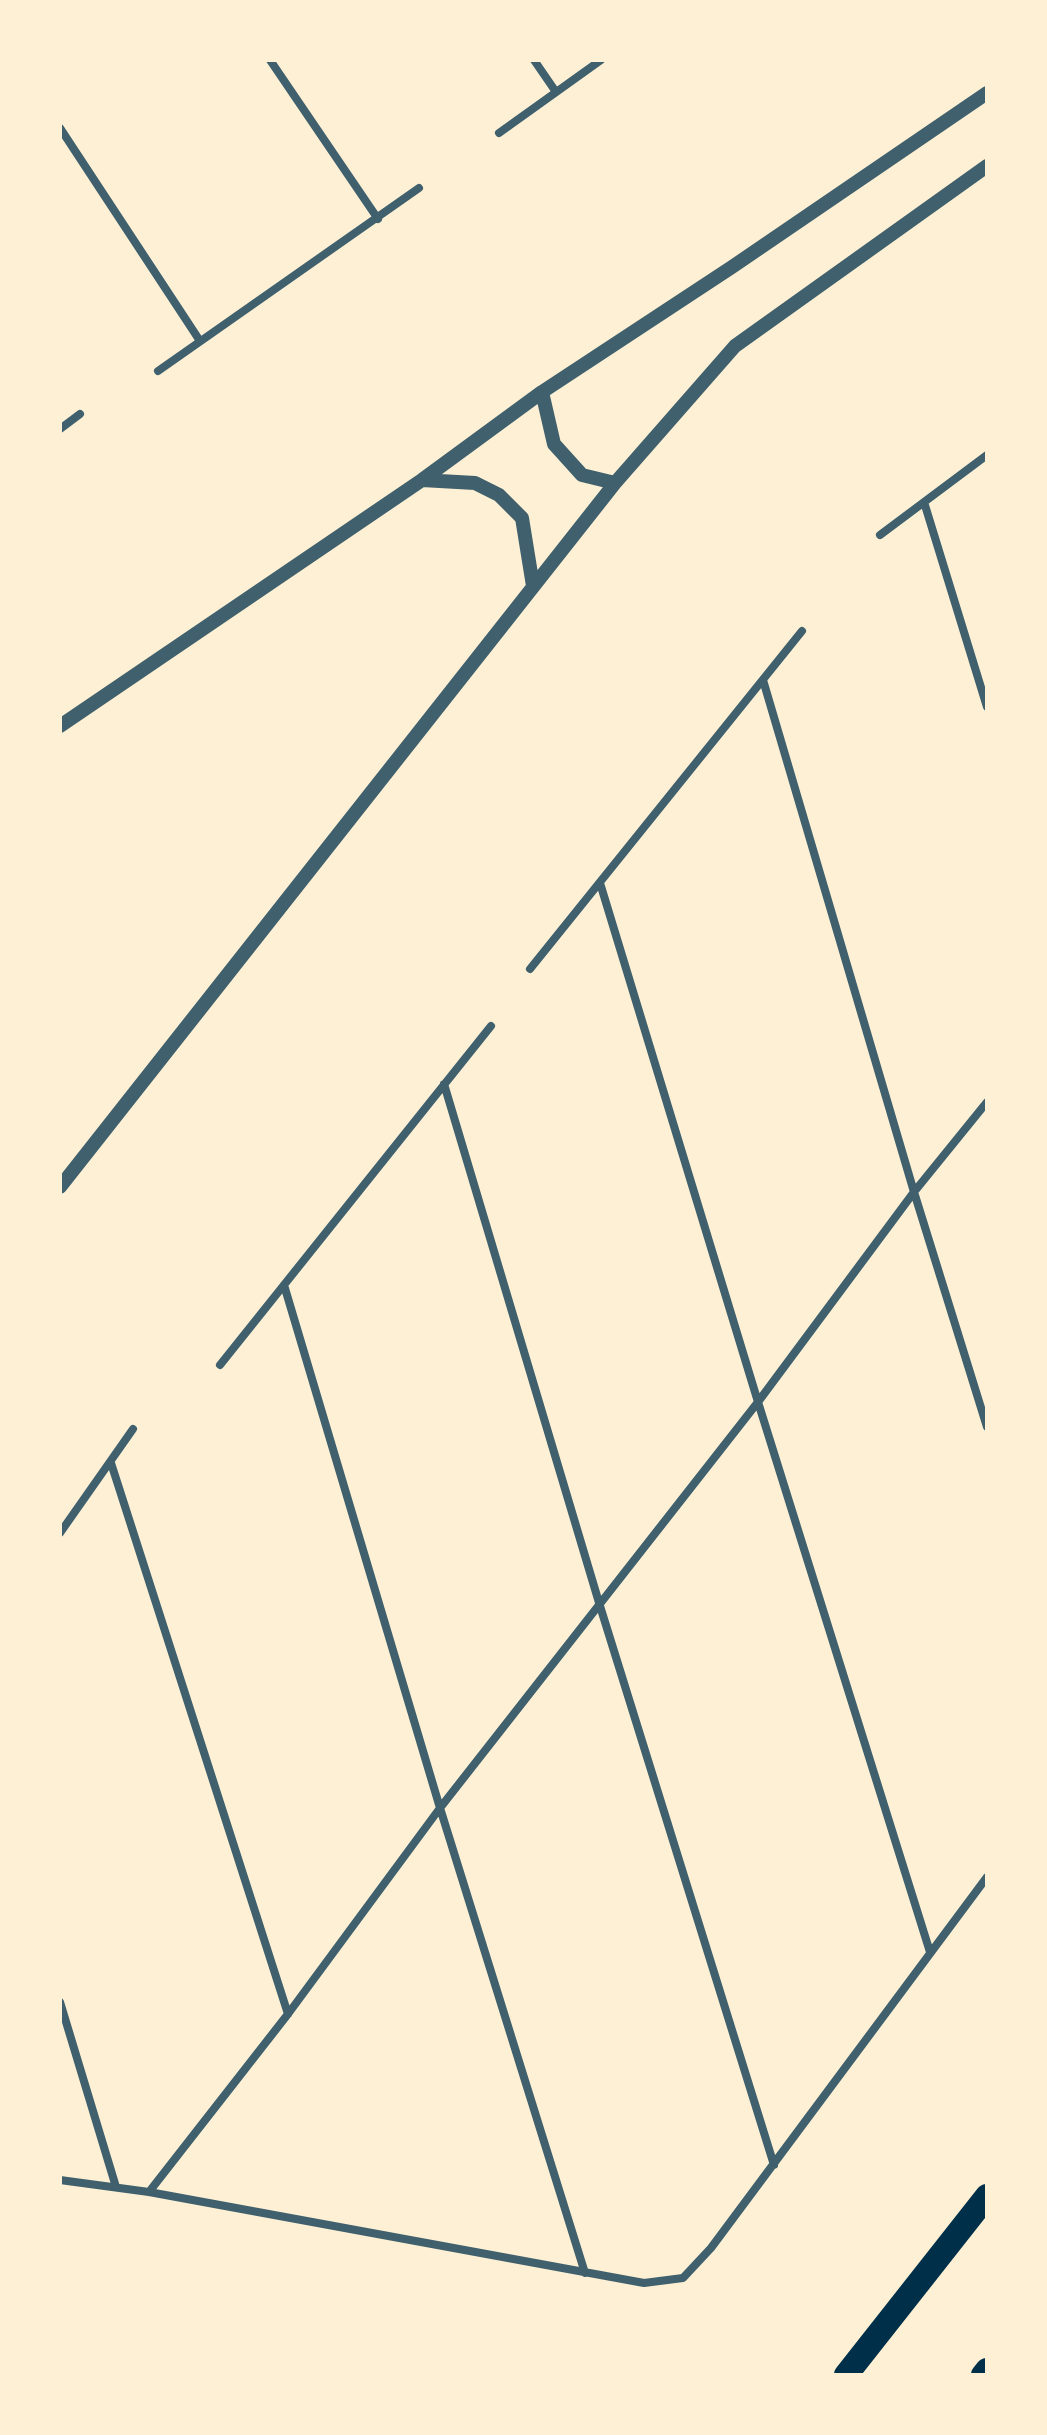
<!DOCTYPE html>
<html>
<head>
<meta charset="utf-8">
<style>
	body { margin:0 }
	#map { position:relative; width:1047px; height:2435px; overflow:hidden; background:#fdf0d5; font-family:"PT Serif",serif }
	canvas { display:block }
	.frame { position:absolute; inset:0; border:62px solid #fdf0d5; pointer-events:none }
</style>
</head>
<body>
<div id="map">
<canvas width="1047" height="2435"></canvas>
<div class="frame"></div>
</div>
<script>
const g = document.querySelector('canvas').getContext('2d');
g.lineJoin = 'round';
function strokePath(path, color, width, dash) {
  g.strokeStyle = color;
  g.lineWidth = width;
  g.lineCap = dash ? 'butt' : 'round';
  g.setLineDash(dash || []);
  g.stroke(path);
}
const minor = new Path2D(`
	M270 60 378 219
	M534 60 556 92
	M60 128 200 341
	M499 133 601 60
	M158 371 419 188
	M60 429 80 414
	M924 502 987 707
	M880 535 987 455
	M763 680 914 1192 987 1427
	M600 883 758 1402 930 1952
	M530 969 802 631
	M444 1084 600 1606 774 2165
	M284 1285 440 1808 585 2273
	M220 1365 491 1026
	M111 1463 288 2014
	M60 1533 133 1429
	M60 2002 116 2187
	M60 2180 149 2192 644 2283 683 2278 711 2248 987 1877
	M149 2192 288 2014 440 1808 758 1402 914 1192 987 1102`);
const tertiary = new Path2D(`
	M542 392 554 444 582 475 615 483
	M422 480 475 483 499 495 522 518 533 586
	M60 726 422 480 542 392 732 267 987 93
	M60 1187 615 483 735 346 987 166`);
const motorway = new Path2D(`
	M846 2375 987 2196
	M983 2375 987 2370`);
strokePath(minor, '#3f606c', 8);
strokePath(tertiary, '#3f606c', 14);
strokePath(motorway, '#003049', 24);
</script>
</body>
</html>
